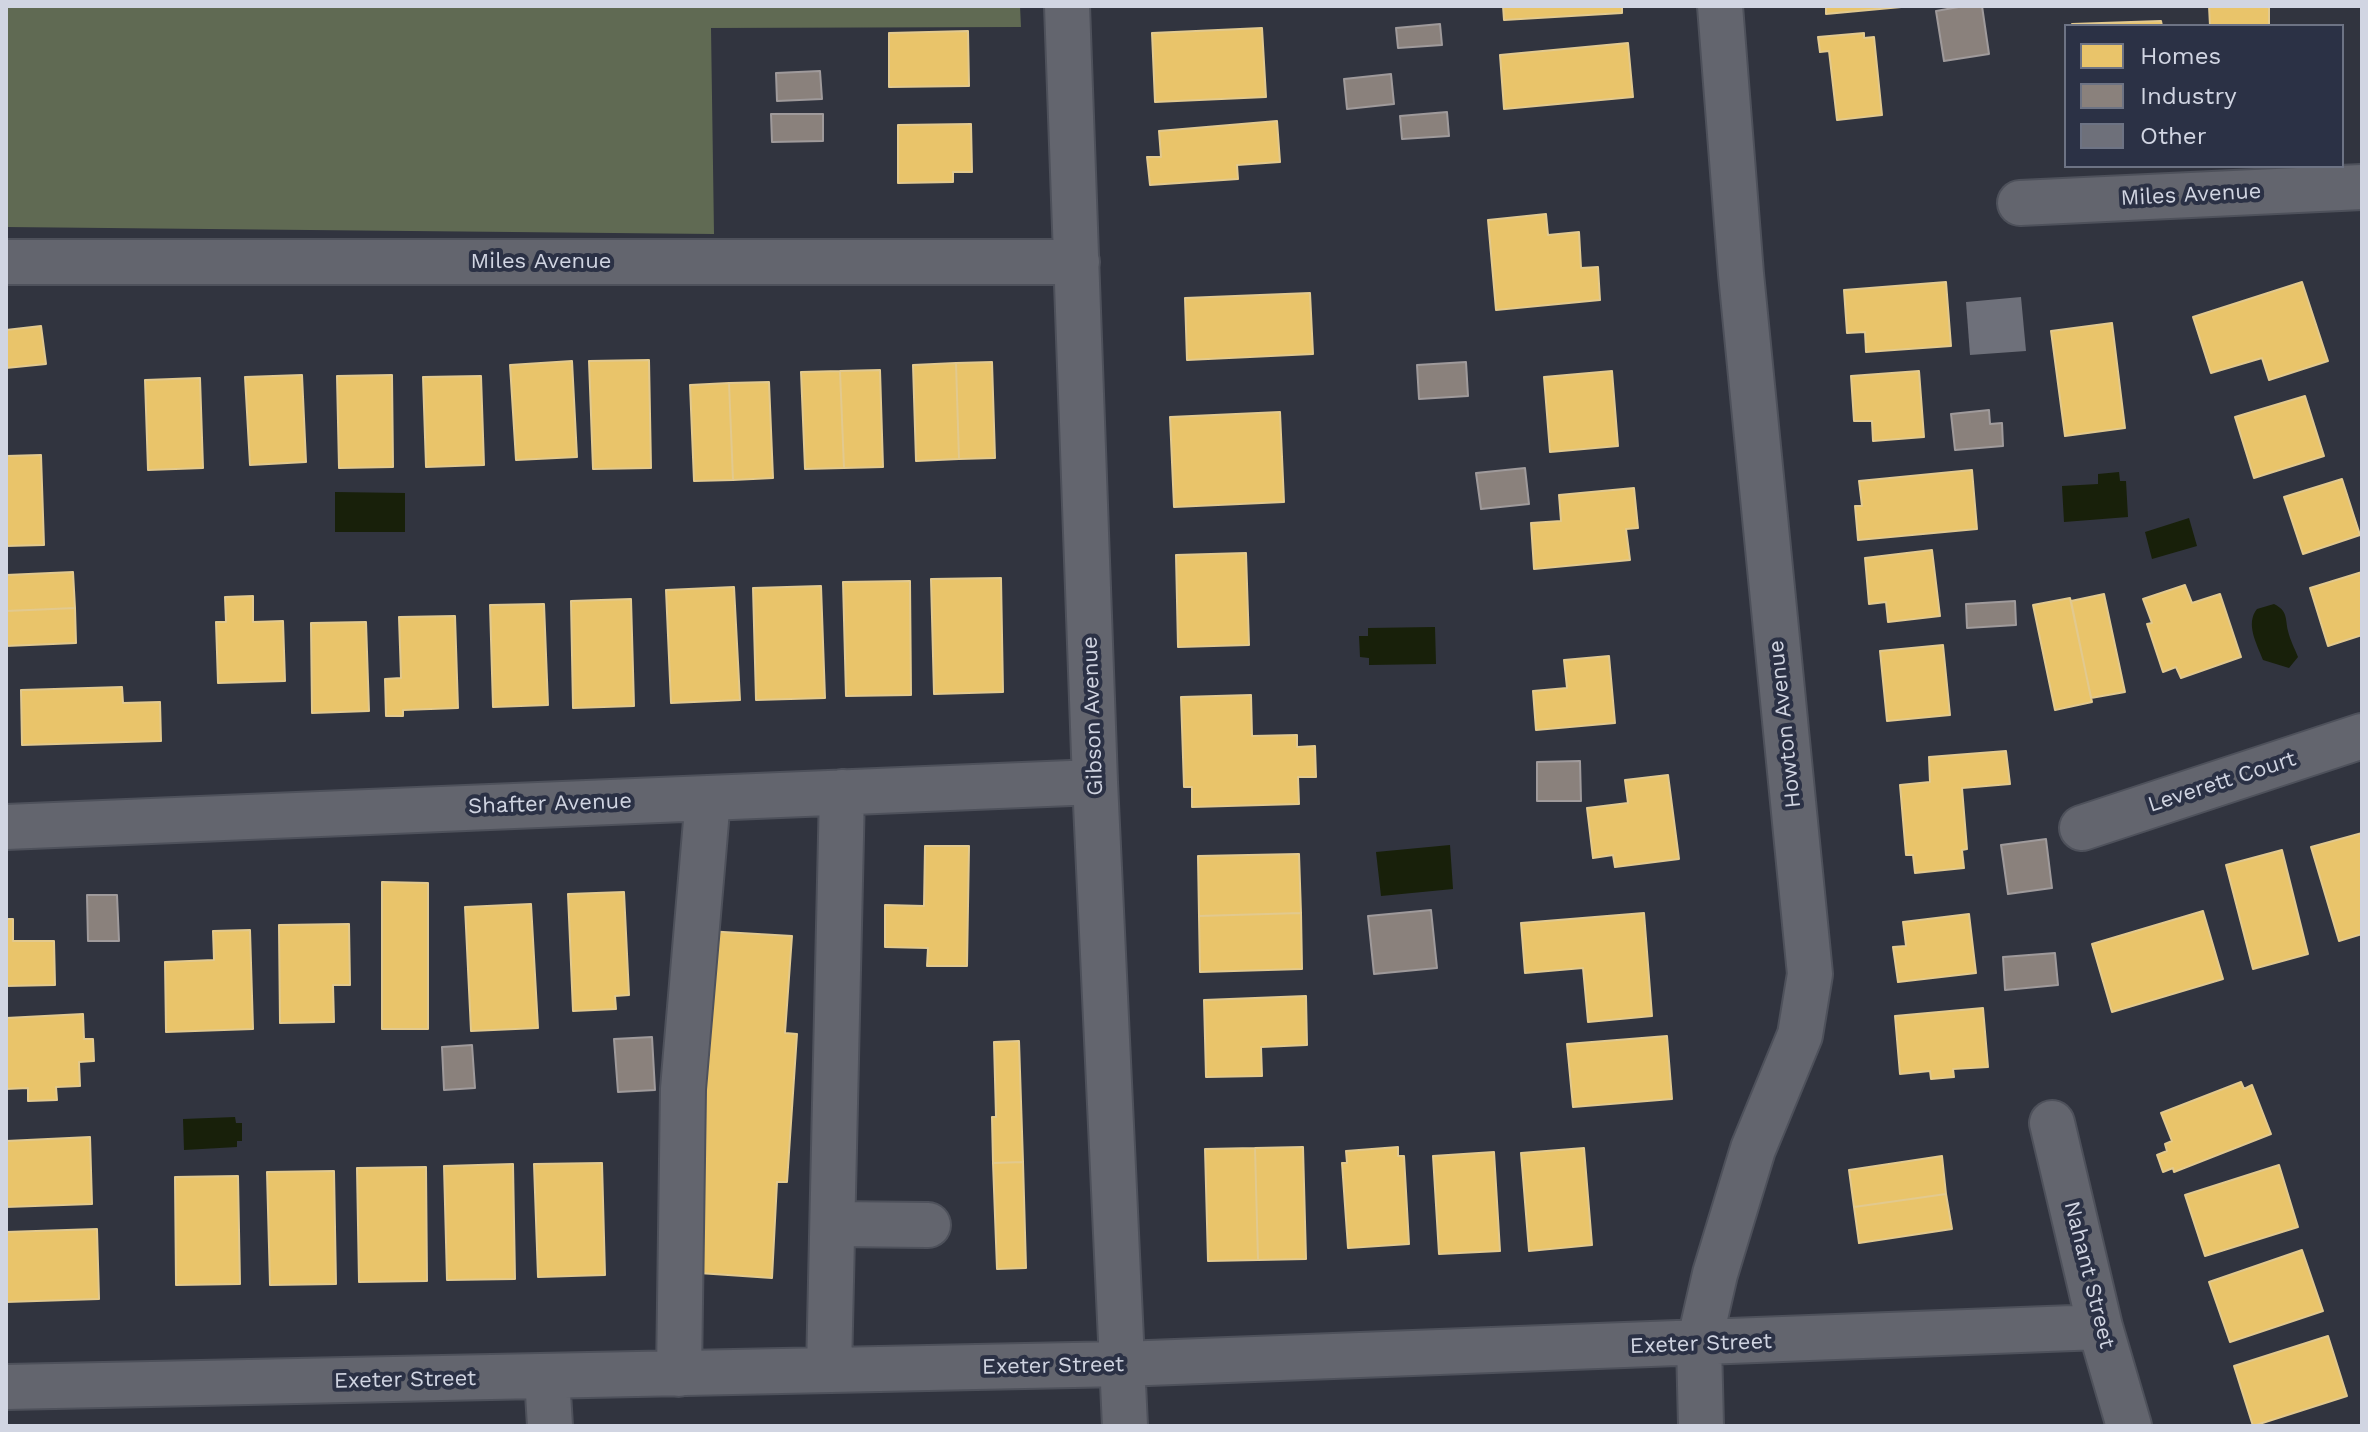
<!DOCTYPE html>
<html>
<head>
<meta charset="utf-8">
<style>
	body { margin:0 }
	#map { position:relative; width:2368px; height:1432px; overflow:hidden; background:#31343f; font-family:"Work Sans",sans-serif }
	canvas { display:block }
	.frame { position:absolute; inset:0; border:8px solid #d1d5e2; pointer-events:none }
	.legend { position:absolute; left:2064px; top:24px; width:280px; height:144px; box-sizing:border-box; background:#2b3145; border:2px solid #6d7384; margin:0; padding:10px 14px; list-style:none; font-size:24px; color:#d1d5e2 }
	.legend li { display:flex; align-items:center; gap:16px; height:40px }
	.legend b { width:40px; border:2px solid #6d7384 }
</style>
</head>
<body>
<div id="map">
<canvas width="2368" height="1432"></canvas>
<div class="frame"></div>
<ul class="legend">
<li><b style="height:22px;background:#e9c46a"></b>Homes</li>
<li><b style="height:22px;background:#8a817c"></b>Industry</li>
<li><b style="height:22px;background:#6e707a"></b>Other</li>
</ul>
</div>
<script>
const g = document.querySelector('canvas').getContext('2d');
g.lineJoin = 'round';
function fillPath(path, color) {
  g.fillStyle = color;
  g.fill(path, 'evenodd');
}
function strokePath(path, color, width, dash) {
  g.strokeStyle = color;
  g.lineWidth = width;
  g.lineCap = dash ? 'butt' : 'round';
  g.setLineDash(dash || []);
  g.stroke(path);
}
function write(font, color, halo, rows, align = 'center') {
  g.font = font + ' "Work Sans",sans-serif';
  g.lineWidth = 8;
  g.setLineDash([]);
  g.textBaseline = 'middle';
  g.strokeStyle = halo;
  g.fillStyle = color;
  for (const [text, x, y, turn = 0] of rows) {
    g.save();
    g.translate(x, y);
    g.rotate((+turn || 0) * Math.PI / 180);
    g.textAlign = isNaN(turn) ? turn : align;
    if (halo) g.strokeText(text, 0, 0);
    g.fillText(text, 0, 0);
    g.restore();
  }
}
const forest = new Path2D(`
	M6 6H1020L1021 27 711 28 714 234 6 227Z`);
const water = new Path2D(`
	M2119 472 2120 481H2126L2128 517 2064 522 2062 486 2098 484V474Z
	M335 492 405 493V532H335Z
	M2189 518 2197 546 2152 559 2145 532Z
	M2274 604C2288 611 2285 618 2288 631 2290 640 2295 649 2298 657L2289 668 2263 660C2257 644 2245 624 2257 609Z
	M1435 627 1436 664 1369 665V658L1360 657 1359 636H1368V628Z
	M1450 845 1453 889 1381 896 1376 852Z
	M235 1117 236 1123H242V1141H237V1147L184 1150 183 1119Z`);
const homes = new Path2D(`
	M1503 6H1622V13L1504 20Z
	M1826 6H1912L1826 14Z
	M2209 6H2269V26H2210Z
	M2161 21 2162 26H2072V24Z
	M1262 28 1266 97 1155 102 1152 33Z
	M968 31 969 86 889 87V33Z
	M1864 33V38L1874 37 1882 115 1837 120 1829 51 1820 52 1818 37Z
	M1628 43 1633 97 1504 109 1500 55Z
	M1277 121 1280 162 1237 165 1238 179 1150 185 1147 157H1161L1159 131Z
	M971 124 972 172H953V182L898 183V125Z
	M1546 214 1548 235 1579 232 1581 268 1598 267 1600 300 1496 310 1488 220Z
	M1946 282 1951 346 1866 352 1865 332 1847 333 1844 290Z
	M2302 282 2328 361 2269 380 2262 358 2211 373 2193 317Z
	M1310 293 1313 354 1187 360 1185 298Z
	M2112 323 2125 428 2065 436 2051 331Z
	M41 326 46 364 6 368V330Z
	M649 360 651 468 593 469 589 361Z
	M572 361 577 457 516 460 510 365Z
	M992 362 995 458 959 459 956 363Z
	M956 363 959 459 916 461 913 365Z
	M880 370 883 467 844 468 840 371Z
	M840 371 844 468 805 469 801 372Z
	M1612 371 1618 446 1550 452 1544 377Z
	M1919 371 1924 437 1873 441 1872 421H1854L1851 376Z
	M302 375 306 462 250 465 245 377Z
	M392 375 393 467 339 468 337 376Z
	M481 376 484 465 426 467 423 377Z
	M200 378 203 468 148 470 145 380Z
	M769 382 773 478 733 480 729 383Z
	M729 383 733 480 694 481 690 385Z
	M2305 396 2324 456 2254 478 2235 417Z
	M1280 412 1284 502 1174 507 1170 417Z
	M41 455 44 545 6 546V456Z
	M1972 470 1977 529 1858 540 1855 506H1862L1859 481Z
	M2342 479 2360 535 2303 554 2284 497Z
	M1634 488 1638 528 1626 529 1630 560 1534 569 1531 523 1561 521 1559 495Z
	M1932 550 1940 616 1888 622 1886 602 1869 604 1865 558Z
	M1246 553 1249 645 1178 647 1176 555Z
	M73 572 75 608 6 611V575Z
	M2362 572V635L2328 646 2310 588Z
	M1001 578 1003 692 934 694 931 579Z
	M910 581 911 695 846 696 843 582Z
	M2185 585 2192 603 2220 594 2241 657 2181 678 2176 667 2163 672 2147 624 2152 623 2143 599Z
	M821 586 825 698 756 700 753 588Z
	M734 587 740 700 671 703 666 590Z
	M2104 594 2125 692 2091 698 2071 601Z
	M253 596V622L283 621 285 681 218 683 216 622H226L225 597Z
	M2070 598 2092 702 2055 710 2033 605Z
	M631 599 634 706 573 708 571 601Z
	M544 604 548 705 493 707 490 605Z
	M75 608 76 643 6 646V611Z
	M455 616 458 708 403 710V716H386L385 679 401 678 399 617Z
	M366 622 369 711 312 713 311 623Z
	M1943 645 1950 715 1887 721 1880 651Z
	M1609 656 1615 723 1536 730 1533 691 1567 688 1564 660Z
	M122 687 123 703 160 702 161 741 22 745 21 690Z
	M1251 695 1252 736 1297 735V747L1315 746 1316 777H1298L1299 804 1192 807V787H1184L1181 697Z
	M2006 751 2010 784 1962 788 1967 849 1962 850 1964 868 1915 873 1913 855H1906L1900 785 1930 782 1929 757Z
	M1668 775 1679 859 1615 867 1613 855 1593 858 1587 808 1628 803 1625 780Z
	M2362 833V934L2339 941 2311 847Z
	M925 846H969L967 966H927L928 948 885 947V905L924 906Z
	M2282 850 2308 954 2253 969 2226 865Z
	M1299 854 1301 913 1199 916 1198 856Z
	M382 882 428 883V1029H382Z
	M624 892 629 995 615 996 616 1009 573 1011 568 894Z
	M531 904 538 1028 471 1031 465 907Z
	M2203 911 2223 979 2112 1012 2092 944Z
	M1301 913 1302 969 1200 972 1199 916Z
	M1644 913 1652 1016 1588 1022 1583 968 1525 973 1521 923Z
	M1969 914 1976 973 1898 982 1893 947 1906 946 1903 922Z
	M6 919H13V941H54L55 985 6 986Z
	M349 924 350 985H333L334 1022 280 1023 279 925Z
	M250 930 253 1029 166 1032 165 962 214 960 213 931Z
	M706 931 792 936 785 1033 797 1034 787 1182H777L772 1278 684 1272Z
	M1306 996 1307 1045 1261 1047 1262 1076 1206 1077 1204 1000Z
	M1983 1008 1988 1067 1953 1069 1954 1077 1931 1079 1930 1071 1900 1074 1895 1016Z
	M83 1014 84 1039H93L94 1061 79 1062 80 1086 56 1087 57 1100 28 1101V1088L6 1089V1018Z
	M1667 1036 1672 1099 1573 1107 1567 1044Z
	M1019 1041 1023 1162 993 1163 992 1117H996L994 1042Z
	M2241 1082 2244 1089 2252 1085 2271 1134 2174 1172 2173 1168 2163 1172 2157 1155 2167 1151 2165 1144 2172 1141 2161 1113Z
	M90 1137 92 1204 6 1207V1141Z
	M1303 1147 1306 1259 1258 1260 1255 1148Z
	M1398 1147V1156H1404L1409 1244 1348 1248 1342 1163H1347L1346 1151Z
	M1255 1148 1258 1260 1208 1261 1205 1149Z
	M1584 1148 1592 1245 1529 1251 1521 1153Z
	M1494 1152 1500 1251 1439 1254 1433 1156Z
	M1942 1156 1946 1194 1854 1207 1849 1170Z
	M1023 1162 1026 1268 997 1269 993 1163Z
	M602 1163 605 1275 538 1277 534 1164Z
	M513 1164 515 1279 447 1280 444 1166Z
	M2279 1165 2298 1227 2205 1256 2185 1195Z
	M426 1167 427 1281 359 1282 357 1168Z
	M334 1171 336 1284 270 1285 267 1172Z
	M238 1176 240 1284 176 1285 175 1177Z
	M1946 1194 1952 1229 1859 1243 1854 1207Z
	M97 1229 99 1299 6 1302V1232Z
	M2302 1250 2323 1311 2230 1342 2209 1282Z
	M2328 1336 2347 1396 2253 1426 2234 1366Z`);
const industry = new Path2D(`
	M1964 6H1982L1989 54 1944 61 1936 11Z
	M1440 24 1442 45 1398 48 1396 28Z
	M820 71 822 99 777 101 776 73Z
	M1391 74 1394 104 1347 109 1344 79Z
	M1447 112 1449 136 1402 139 1400 116Z
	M771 114H823V141L772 142Z
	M1466 362 1468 396 1419 399 1417 365Z
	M1989 410 1990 424 2002 423 2003 446 1955 450 1951 414Z
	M1525 468 1529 504 1481 509 1476 473Z
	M2015 601 2016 625 1967 628 1966 604Z
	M1580 761 1581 801H1537V762Z
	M2046 839 2052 888 2008 894 2001 845Z
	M87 895H117L119 941H88Z
	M1431 910 1437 968 1374 974 1368 916Z
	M2055 953 2058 985 2005 990 2003 957Z
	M652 1037 655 1090 618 1092 614 1039Z
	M472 1045 475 1088 444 1090 442 1047Z`);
const building = new Path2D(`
	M2021 297 2026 351 1970 355 1966 302Z`);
const minor = new Path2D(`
	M1067 6 1095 782 1125 1426
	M2020 203 2362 187
	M6 262H1077
	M6 827 1095 782
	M2082 828 2362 736
	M2052 1123 2100 1327 2129 1426
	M833 1224 928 1225
	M829 1370 842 792
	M679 1374 683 1089 708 798
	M547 1377 550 1426
	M6 1387 1122 1364 2100 1327
	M1701 1426 1699 1344 1715 1274 1753 1149 1800 1035 1810 974 1741 274 1720 6`);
const streetNames = [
	["Miles Avenue",2191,195,-3],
	["Miles Avenue",541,262],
	["Gibson Avenue",1093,716,-92],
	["Howton Avenue",1785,724,-96],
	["Leverett Court",2222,782,-18],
	["Shafter Avenue",550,804,-2],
	["Nahant Street",2089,1275,76],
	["Exeter Street",1701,1344,-2],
	["Exeter Street",1053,1366,-1],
	["Exeter Street",405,1380,-1]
];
fillPath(forest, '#606a53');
fillPath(water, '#18200a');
fillPath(homes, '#e9c46a');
strokePath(homes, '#e2c98e', 2);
fillPath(industry, '#8a817c');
strokePath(industry, '#9f9a9b', 2);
fillPath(building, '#6e707a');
strokePath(minor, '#4e515b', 48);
strokePath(minor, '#63656e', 44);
write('22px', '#d1d5e2', '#2b3145', streetNames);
</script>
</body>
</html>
